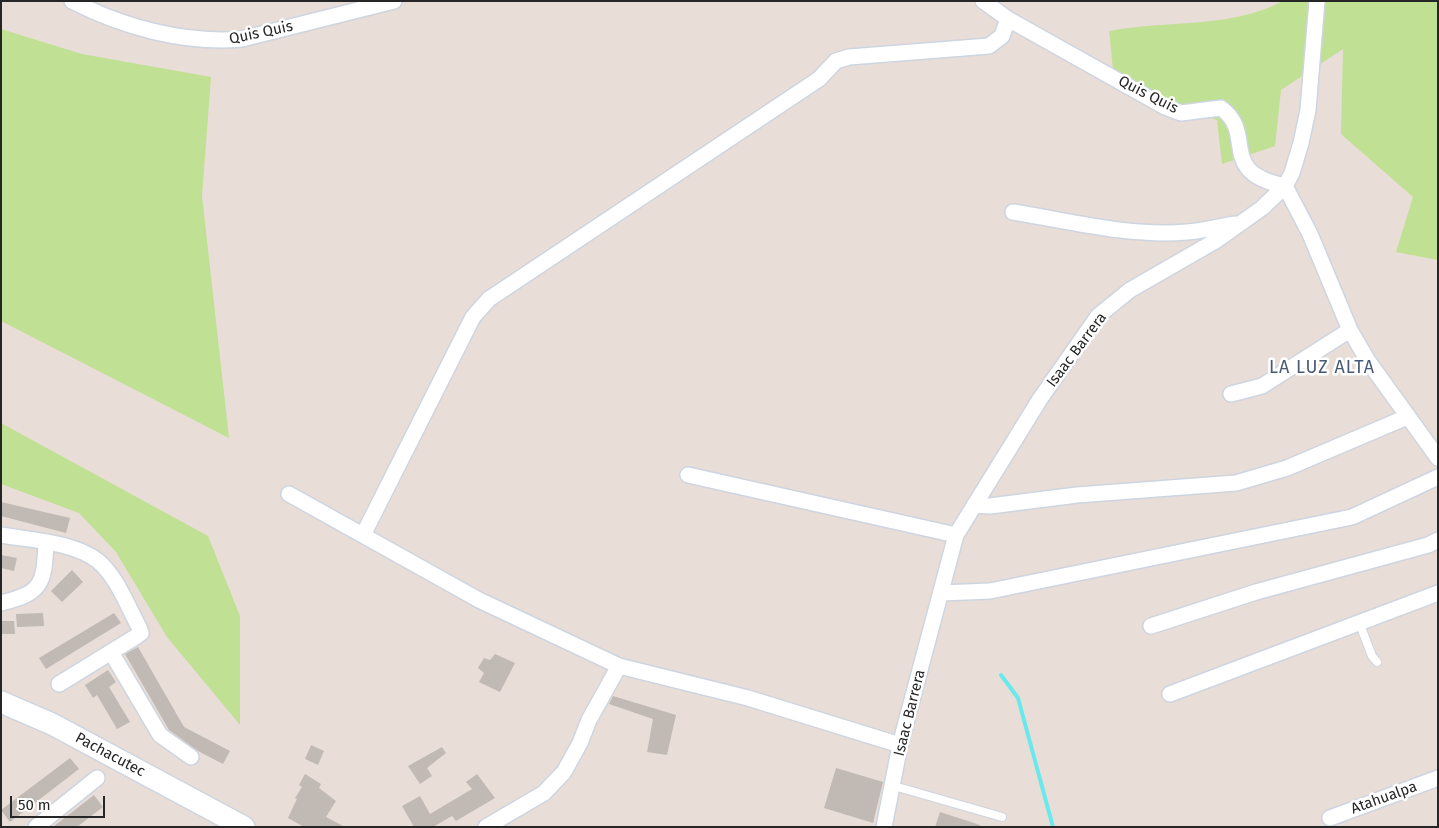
<!DOCTYPE html>
<html>
<head>
<meta charset="utf-8">
<style>
	body { margin:0 }
	#map { position:relative; width:1439px; height:828px; overflow:hidden; background:#e9ddd7; font-family:"Fira Sans",sans-serif }
	canvas { display:block }
	.frame { position:absolute; inset:0; border:2px solid #262626; pointer-events:none }
	.scale { position:absolute; left:10px; top:796px; width:95px; height:22px; box-sizing:border-box; border:2px solid #262626; border-top:0; padding-left:6px; font-size:15px; line-height:18px; white-space:nowrap; color:#262626; -webkit-text-stroke:4px #fff; paint-order:stroke }
</style>
</head>
<body>
<div id="map">
<canvas width="1439" height="828"></canvas>
<div class="frame"></div>
<div class="scale">50 m</div>
</div>
<script>
const g = document.querySelector('canvas').getContext('2d');
g.lineJoin = 'round';
function fillPath(path, color) {
  g.fillStyle = color;
  g.fill(path, 'evenodd');
}
function strokePath(path, color, width, dash) {
  g.strokeStyle = color;
  g.lineWidth = width;
  g.lineCap = dash ? 'butt' : 'round';
  g.setLineDash(dash || []);
  g.stroke(path);
}
function write(font, color, halo, rows, align = 'center') {
  g.font = font + ' "Fira Sans",sans-serif';
  g.lineWidth = 5;
  g.setLineDash([]);
  g.textBaseline = 'middle';
  g.strokeStyle = halo;
  g.fillStyle = color;
  for (const [text, x, y, turn = 0] of rows) {
    g.save();
    g.translate(x, y);
    g.rotate((+turn || 0) * Math.PI / 180);
    g.textAlign = isNaN(turn) ? turn : align;
    if (halo) g.strokeText(text, 0, 0);
    g.fillText(text, 0, 0);
    g.restore();
  }
}
const green = new Path2D(`
	M1283 1H1438V260L1396 252 1413 197 1341 134 1343 49 1281 90 1275 146 1222 164 1217 120 1115 89 1109 31C1166 20 1230 29 1283 1Z
	M1 29 82 54 211 77 202 196 229 438 1 321Z
	M1 423 208 536 240 616V725L167 637 116 552 79 513 1 484Z`);
const stream = new Path2D(`
	M1001 675 1018 698 1053 827`);
const building = new Path2D(`
	M1 502 70 518 66 533 1 516Z
	M1 555 17 558 14 571 1 568Z
	M72 570 83 582 62 602 51 591Z
	M43 613 44 626 17 627 16 614Z
	M114 613 121 623 46 669 39 658Z
	M1 621H14L15 634H1Z
	M138 647 184 727 230 751 223 764 198 751 169 730 125 654Z
	M495 654 515 663 500 692 479 682 484 673 478 668 484 658 490 660Z
	M108 670 116 682 109 687 130 722 117 729 97 695 93 698 85 685Z
	M613 696 676 715 667 755 647 752 653 719 609 704Z
	M311 745 324 751 318 765 305 759Z
	M442 747 446 753 427 768 432 776 420 784 408 766Z
	M70 758 79 769 10 822 1 810Z
	M836 768 883 782 873 823 824 808Z
	M305 774 321 784 319 788 336 801 326 817 345 827H304L288 818 297 799 295 798 302 787 299 785Z
	M477 774 495 798 456 821 452 816 433 827H414L402 806 420 796 430 814 472 789 466 782Z
	M94 795 103 807 77 827H53Z
	M940 812 980 825V827H935Z`);
const lane = new Path2D(`
	M1359 622 1372 656 1377 662
	M894 786 1002 817`);
const street = new Path2D(`
	M72 1C123 27 184 44 242 39L394 1
	M983 1 1008 19 1165 107 1181 113 1221 108C1257 134 1216 172 1285 186
	M1285 186 1310 234 1350 330 1368 361 1438 458
	M1013 212C1070 221 1129 237 1187 232 1203 231 1220 226 1236 224
	M1231 394 1262 386 1350 330
	M688 475 956 535
	M289 494 479 600 619 666 748 698 900 745
	M974 505 990 506 1077 495 1236 483 1287 468 1407 417
	M1 535C30 540 75 542 98 561 117 577 127 605 139 627L141 633 137 636 59 684
	M363 535 473 317 489 299 819 79 836 61 849 57 989 46 1002 36 1008 19
	M941 593 990 591 1352 517 1438 477
	M1 603C43 593 44 583 46 543
	M1151 626 1256 592 1428 545 1438 540
	M111 652 160 735 191 757
	M1170 694 1438 593
	M1330 818 1438 778
	M36 827 97 778
	M486 827 544 793 564 772 580 743 589 720 619 666
	M884 827 900 745 956 535 1040 399 1098 316 1130 290 1217 240 1262 208 1285 186 1292 173 1301 143 1308 110 1317 1`);
const secondary = new Path2D(`
	M1 702 52 724 244 827`);
const streetNames = [
	["Quis Quis",261,33,-12],
	["Quis Quis",1148,95,27],
	["Isaac Barrera",1077,350,-53],
	["Isaac Barrera",910,713,-76],
	["Pachacutec",110,755,28],
	["Atahualpa",1384,798,-20]
];
const quarterNames = [
	["LA LUZ ALTA",1322,368]
];
fillPath(green, '#c0e093');
strokePath(stream, '#6ae9ec', 4);
fillPath(building, '#c0b9b4');
strokePath(lane, '#cdd5e0', 10);
strokePath(street, '#cdd5e0', 18);
strokePath(secondary, '#cdd5e0', 24);
strokePath(lane, '#fff', 8);
strokePath(street, '#fff', 15);
strokePath(secondary, '#fff', 21);
write('15px', '#262626', '#fff', streetNames);
g.letterSpacing = '1px';
write('18px', '#485b76', '#fff', quarterNames);
g.letterSpacing = '0px';
</script>
</body>
</html>
